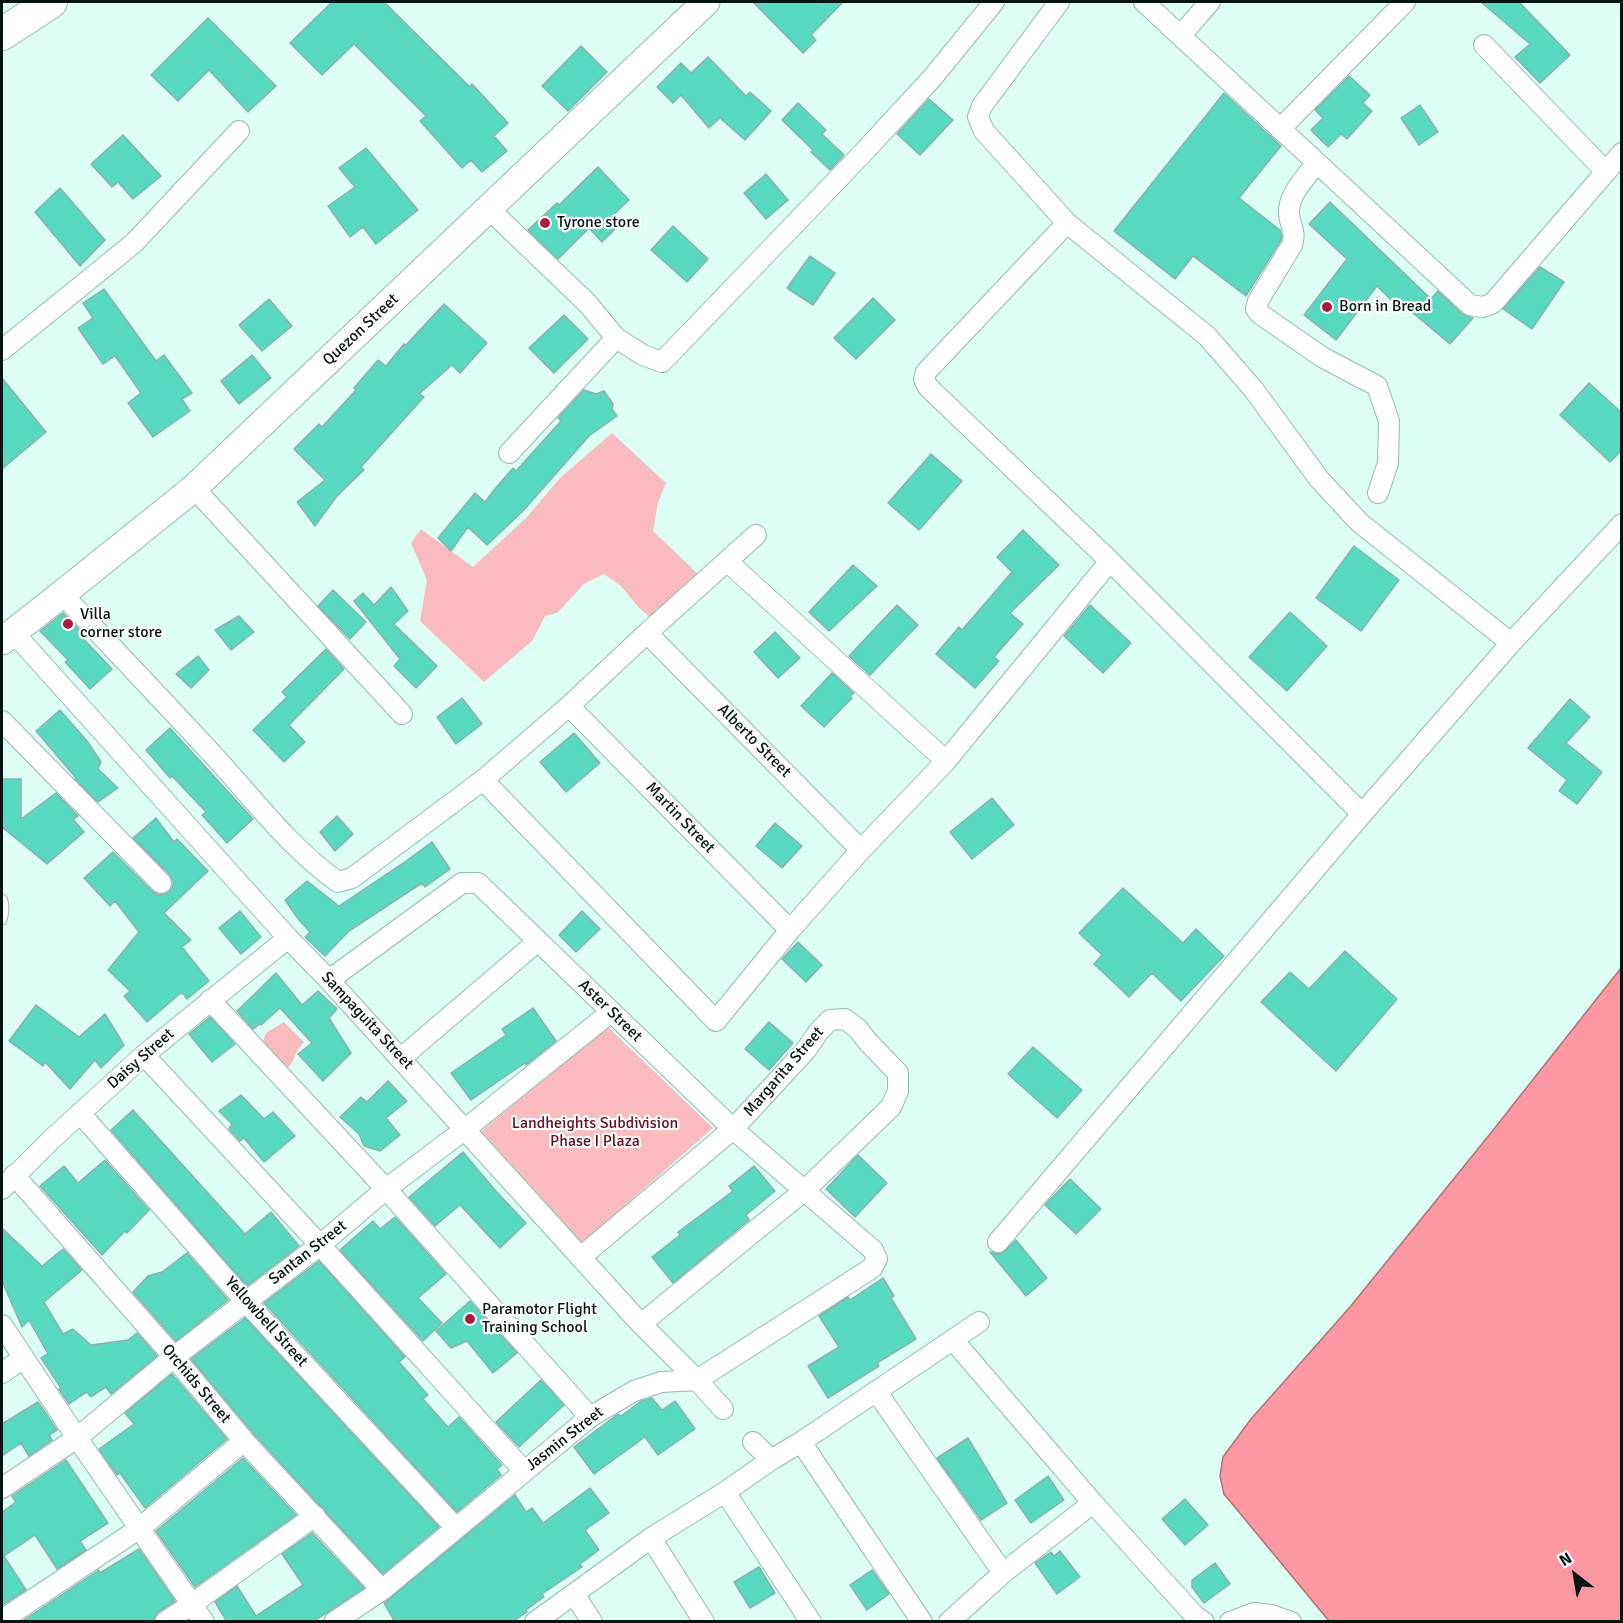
<!DOCTYPE html>
<html>
<head>
<meta charset="utf-8">
<style>
	body { margin:0 }
	#map { position:relative; width:1623px; height:1623px; overflow:hidden; background:#dcfef5; font-family:Signika,sans-serif }
	canvas { display:block }
	.frame { position:absolute; inset:0; border:3px solid #061512; pointer-events:none }
	.north { position:absolute; left:1545px; top:1545px; width:60px; height:60px; -webkit-text-stroke:4px #fff; paint-order:stroke; rotate:329deg; font-size:16px; font-weight:700; line-height:24px; text-align:center; color:#061512 }
	.north::after { content:''; display:block; margin:auto; width:21px; height:27px; background:#061512; clip-path:polygon(50% 0,100% 100%,50% 72%,0 100%) }
</style>
</head>
<body>
<div id="map">
<canvas width="1623" height="1623"></canvas>
<div class="frame"></div>
<div class="north">N</div>
</div>
<script>
const g = document.querySelector('canvas').getContext('2d');
g.lineJoin = 'round';
function fillPath(path, color) {
  g.fillStyle = color;
  g.fill(path, 'evenodd');
}
function strokePath(path, color, width, dash) {
  g.strokeStyle = color;
  g.lineWidth = width;
  g.lineCap = dash ? 'butt' : 'round';
  g.setLineDash(dash || []);
  g.stroke(path);
}
function write(font, color, halo, rows, align = 'center') {
  g.font = font + ' Signika,sans-serif';
  g.lineWidth = 4.5;
  g.setLineDash([]);
  g.textBaseline = 'middle';
  g.strokeStyle = halo;
  g.fillStyle = color;
  for (const [text, x, y, turn = 0] of rows) {
    g.save();
    g.translate(x, y);
    g.rotate((+turn || 0) * Math.PI / 180);
    g.textAlign = isNaN(turn) ? turn : align;
    if (halo) g.strokeText(text, 0, 0);
    g.fillText(text, 0, 0);
    g.restore();
  }
}
const green = new Path2D(`
	M612 433 666 483 658 502 653 531 698 574 651 618 639 608 621 586 604 574 584 584 557 613 545 616 532 641 484 682 420 621 427 580 411 543 421 529 473 567 527 517 560 478Z
	M284 1022 304 1042C294 1052 296 1060 286 1070L262 1045 266 1033Z
	M608 1027 713 1128 582 1243 481 1131Z`);
const water = new Path2D(`
	M1621 968V1621H1329L1224 1494 1220 1476 1223 1457 1251 1419 1350 1307 1490 1134Z`);
const building = new Path2D(`
	M332 2H384L470 87 472 84 508 123 494 136 507 151 482 172 471 160 462 168 420 121 426 116 354 44 322 75 290 43Z
	M753 2H843L811 35 816 40 803 53Z
	M1481 2H1519L1570 55 1540 83 1515 57 1530 44Z
	M208 18 276 86 248 112 209 70 178 101 151 75Z
	M581 46 607 72 568 111 542 86Z
	M708 57 746 96 750 92 771 111 745 140 720 118 709 128 681 95 673 103 657 87 681 63 691 73Z
	M1349 76 1370 95 1363 103 1372 111 1347 139 1341 134 1328 147 1311 130 1323 118 1315 110Z
	M1224 93 1281 146 1239 198 1280 230 1282 236 1281 240 1246 296 1193 256 1175 279 1114 231Z
	M929 99 953 120 920 155 897 134Z
	M798 103 826 130 822 134 844 155 830 170 811 152 813 150 782 120Z
	M1420 105 1438 132 1419 145 1401 118Z
	M123 135 161 176 133 199 118 182 112 187 91 164Z
	M366 148 418 210 376 244 363 227 350 237 328 206 355 187 339 168Z
	M598 167 629 200 609 219 617 227 602 242 589 228 558 259 528 230 557 203 559 205Z
	M766 174 788 200 766 219 744 193Z
	M60 188 105 240 80 266 35 212Z
	M1330 202 1431 299 1438 291 1462 314 1473 318 1450 344 1401 303 1397 306 1377 286 1336 340 1304 315 1347 259 1309 224Z
	M673 226 708 259 687 282 651 250Z
	M810 256 835 273 813 305 787 288Z
	M1540 267 1564 282 1532 329 1503 309Z
	M104 289 156 361 164 355 192 393 182 399 190 411 153 437 128 403 141 393 115 356 103 364 78 328 93 318 83 303Z
	M873 298 895 320 856 359 834 338Z
	M269 299 292 326 262 351 239 325Z
	M444 304 487 343 460 373 452 365 419 394 424 397 361 467 364 470 337 496 315 526 297 502 325 480 294 449 319 424 322 427 356 390 354 388 378 360 386 366 404 344 406 345Z
	M564 315 588 339 554 373 529 348Z
	M252 355 271 378 239 404 221 381Z
	M2 378 46 432 2 469Z
	M1589 383 1622 413V450L1610 462 1560 415Z
	M584 390 596 394 604 391 613 404 612 409 617 416 589 436 523 511 487 545 468 527 451 551 438 538 475 493 485 502 494 490 513 468 516 471 561 421 558 418Z
	M931 454 962 481 919 530 888 503Z
	M1023 530 1059 565 1010 613 1023 624 994 657 999 661 975 688 936 654 959 627 962 630 1012 572 997 557Z
	M1354 546 1399 580 1361 631 1316 598Z
	M853 565 877 586 829 631 809 612Z
	M391 587 408 611 394 624 437 666 416 688 394 666 400 659 354 601 363 593 374 605Z
	M333 590 366 622 350 639 318 606Z
	M897 605 918 625 870 675 849 656Z
	M1090 605 1131 643 1103 673 1064 636Z
	M1290 612 1327 646 1287 691 1249 657Z
	M63 613 82 633 80 635 112 669 90 689 65 662 68 660 40 631Z
	M239 616 254 632 231 650 215 630Z
	M775 632 800 658 778 678 754 652Z
	M326 649 344 669 289 725 305 742 284 762 253 730 287 697 282 692Z
	M198 656 209 670 191 688 176 674Z
	M832 673 854 693 850 696 852 698 824 727 801 706Z
	M462 698 482 724 456 744 437 717Z
	M1570 699 1590 717 1566 743 1602 772 1577 804 1559 791 1567 780 1528 748Z
	M60 710 87 741 101 762 98 769 118 788 98 802 75 779 76 778 36 731Z
	M170 728 253 819 227 843 202 815 206 812 172 776 170 778 146 750Z
	M574 733 600 763 566 792 540 762Z
	M2 779H21V819L56 793 78 816 73 819 84 832 47 864 2 827Z
	M992 798 1014 825 972 859 950 832Z
	M337 816 353 834 335 851 320 832Z
	M156 818 174 842 177 839 208 871 164 913 191 940 182 947 209 981 187 999 182 992 147 1022 124 996 130 991 108 970 139 932 115 901 110 906 84 878 113 852 153 892 158 895 165 894 169 892 173 886V881L170 875 133 838Z
	M775 823 802 846 782 868 756 846Z
	M432 842 450 869 425 887 422 883 349 931 325 956 305 937 310 932 299 920 285 900 307 881 339 906 406 861Z
	M1123 888 1183 943 1196 929 1224 956 1181 1001 1152 973 1129 997 1094 964 1102 955 1079 933Z
	M240 911 261 937 241 954 219 928Z
	M582 911 600 929 576 952 559 935Z
	M798 942 822 965 806 982 782 959Z
	M1345 951 1397 999 1336 1071 1261 1002 1290 972 1309 989Z
	M276 973 302 1005 318 991 337 1009 329 1018 351 1053 323 1081 298 1054 312 1043 280 1008 261 1025 260 1024 253 1029 237 1011Z
	M36 1005 79 1037 105 1014 124 1045 101 1068 95 1060 70 1089 45 1062 43 1066 9 1041Z
	M533 1008 556 1041 526 1065 525 1063 471 1100 451 1073 506 1035 502 1029Z
	M210 1017 235 1044 212 1062 189 1034Z
	M769 1022 793 1043 769 1070 745 1049Z
	M1033 1047 1082 1090 1057 1118 1008 1074Z
	M388 1081 407 1101 386 1118 400 1135 380 1151 364 1146 359 1134 340 1117 361 1097 367 1102Z
	M241 1095 264 1119 273 1112 295 1136 264 1162 244 1138 240 1141 229 1129 232 1124 219 1111Z
	M133 1110 245 1234 271 1212 299 1246 247 1286 111 1130Z
	M463 1152 495 1190 526 1223 500 1248 460 1205 435 1226 409 1197Z
	M858 1155 887 1183 855 1217 826 1189Z
	M105 1160 149 1210 127 1233 125 1231 102 1255 40 1186 64 1166 78 1183Z
	M754 1166 775 1191 746 1215 749 1220 673 1283 652 1257 680 1235 678 1232 733 1191 729 1186Z
	M1070 1179 1101 1209 1076 1234 1045 1205Z
	M395 1217 446 1274 418 1298 442 1323 423 1341 340 1250 373 1221 380 1229Z
	M2 1228 42 1266 63 1249 82 1270 44 1302 63 1334 73 1329 91 1345 128 1340 137 1333 157 1356 111 1394 106 1387 91 1397 87 1392 69 1404 59 1389 61 1388 41 1358 48 1354 29 1320 22 1327 2 1281Z
	M1016 1240 1047 1278 1026 1296 990 1252 996 1254 1003 1253Z
	M187 1253 228 1300 176 1341 133 1292 148 1276 162 1272Z
	M319 1261 405 1357 399 1362 428 1395 423 1399 448 1427 459 1417 502 1465 497 1469 501 1475 457 1512 264 1303Z
	M883 1278 894 1296 891 1298 916 1339 877 1363 879 1366 828 1398 808 1366 839 1347 819 1316 848 1297 850 1300Z
	M470 1301 517 1353 493 1373 467 1341 451 1348 436 1331Z
	M245 1318 439 1527 383 1574 253 1433 191 1359Z
	M172 1374 227 1439 145 1508 120 1473 117 1475 99 1449 134 1424 125 1413Z
	M541 1380 564 1405 519 1447 496 1422Z
	M652 1398 662 1410 675 1401 695 1429 658 1455 645 1437 594 1474 574 1447 618 1414 621 1416 641 1401Z
	M38 1402 57 1430 49 1435 52 1440 29 1456 21 1443 2 1456V1424Z
	M968 1438 1007 1503 981 1520 937 1458Z
	M243 1458 296 1515 195 1587 156 1531Z
	M66 1460 108 1523 80 1541 86 1550 57 1569 35 1535 4 1556 26 1590 2 1605V1512L16 1502 12 1496Z
	M1048 1476 1064 1500 1031 1523 1015 1500Z
	M590 1488 609 1513 585 1530 599 1550 580 1564 582 1567 542 1594 544 1597 526 1610 527 1612 512 1622H395L384 1603 515 1495 526 1512 532 1508 543 1523Z
	M1185 1499 1208 1525 1185 1545 1162 1519Z
	M312 1533 364 1588 313 1622H227L215 1602 237 1586 256 1616 303 1585 282 1554Z
	M139 1549 175 1601 158 1612 155 1616 153 1622H21L99 1570 100 1573Z
	M1060 1551 1080 1577 1057 1594 1035 1563 1051 1552 1054 1556Z
	M1215 1563 1230 1584 1204 1603 1192 1587V1580Z
	M759 1567 775 1593 750 1608 734 1582Z
	M872 1570 889 1594 867 1610 850 1585Z`);
const lane = new Path2D(`
	M2 899C5 904 4 914 2 920`);
const street = new Path2D(`
	M1059 2 982 106 978 117 984 131 1067 223 1207 336 1254 390 1319 479 1360 523 1511 643
	M1144 2 1470 305 1483 307 1493 303 1622 153
	M1181 35 1210 2
	M1484 45 1606 172
	M1280 129 1405 2
	M1316 162C1307 178 1289 192 1289 212 1289 226 1297 230 1292 245L1258 301 1256 309 1260 314 1322 357 1377 386 1389 421 1388 463 1378 493
	M489 209 588 304 616 338 509 453
	M1067 223 926 372 924 379 928 387 1110 561 1362 814
	M616 338 643 355 662 362 861 155 933 77 994 2
	M2 350 134 243 239 131
	M194 488 402 714
	M728 562 946 761
	M62 594C114 649 165 703 216 758 255 801 291 849 338 882L352 878 483 780 569 706 647 633 756 535
	M13 632 288 938 329 980 641 1324 697 1380 723 1409
	M647 633 861 850
	M569 706 790 930
	M2 721 161 883
	M483 780 716 1021 790 930 861 850 946 761 1110 561
	M329 980 462 883H478L733 1129 873 1250 877 1259 872 1268 697 1380 661 1382 634 1391 590 1417 382 1590 334 1622
	M210 1000 386 1189 590 1417
	M144 1055 320 1245 524 1471
	M401 1058 538 941
	M80 1113 246 1302 456 1528
	M14 1175 174 1357 244 1441 382 1590
	M2 1189 52 1139 144 1055 288 938
	M998 1242 1362 814 1511 643 1622 524
	M581 1257 733 1129 806 1050 819 1031 830 1020 845 1019 858 1029 868 1042 898 1073V1091L891 1107 805 1190 641 1324
	M2 1325 77 1438 204 1622
	M953 1340 1093 1503 1195 1616 1204 1622
	M2 1373 23 1358
	M876 1391 1003 1573
	M753 1442 771 1460
	M801 1442 922 1622
	M2 1488 77 1438 174 1357 320 1245 386 1189 464 1130 611 1012
	M725 1492 811 1622
	M651 1538 704 1622
	M574 1594 592 1622
	M2 1620 140 1528 244 1441
	M165 1622 192 1604 315 1516
	M535 1622 651 1538 725 1492 771 1460 801 1442 979 1322
	M949 1622 1003 1573 1093 1503
	M1230 1622 1254 1613 1271 1615 1291 1622`);
const secondary = new Path2D(`
	M2 641 62 594 194 488 706 2`);
const primary = new Path2D(`
	M2 34 51 2`);
const markers = [
	[545,223,6,"#af1b3f"],
	[1327,307,6,"#af1b3f"],
	[68,624,6,"#af1b3f"],
	[470,1319,6,"#af1b3f"]
];
const poiNames = [
	["Tyrone store",557,223],
	["Born in Bread",1339,307],
	["Villa",80,615],
	["corner store",80,633],
	["Paramotor Flight",482,1310],
	["Training School",482,1328]
];
const streetNames = [
	["Quezon Street",361,330,-43],
	["Alberto Street",754,741,45],
	["Martin Street",680,818,46],
	["Aster Street",610,1011,44],
	["Sampaguita Street",367,1021,47],
	["Daisy Street",141,1059,-41],
	["Margarita Street",784,1072,-49],
	["Santan Street",308,1253,-38],
	["Yellowbell Street",266,1322,48],
	["Orchids Street",196,1384,50],
	["Jasmin Street",565,1439,-38]
];
const parkNames = [
	["Landheights Subdivision",595,1124],
	["Phase I Plaza",595,1142]
];
fillPath(green, '#f9bbbf');
fillPath(water, '#fc98a1');
strokePath(water, '#b27176', 1.5);
fillPath(building, '#57d9c0');
strokePath(building, '#8ab2a9', 1.5);
strokePath(lane, '#92bbb1', 11);
strokePath(street, '#92bbb1', 22);
strokePath(secondary, '#92bbb1', 29);
strokePath(primary, '#92bbb1', 34);
strokePath(lane, '#fff', 9);
strokePath(street, '#fff', 20);
strokePath(secondary, '#fff', 27);
strokePath(primary, '#fff', 32);
for (const [x, y, r, color] of markers) {
  const dot = new Path2D();
  dot.arc(x, y, r, 0, 2 * Math.PI);
  g.fillStyle = color;
  g.fill(dot);
  strokePath(dot, '#fff', 2);
}
write('16px', '#061512', '#fff', poiNames, 'left');
write('16px', '#061512', '#fff', streetNames);
write('16px', '#650e22', '#fff', parkNames);
</script>
</body>
</html>
